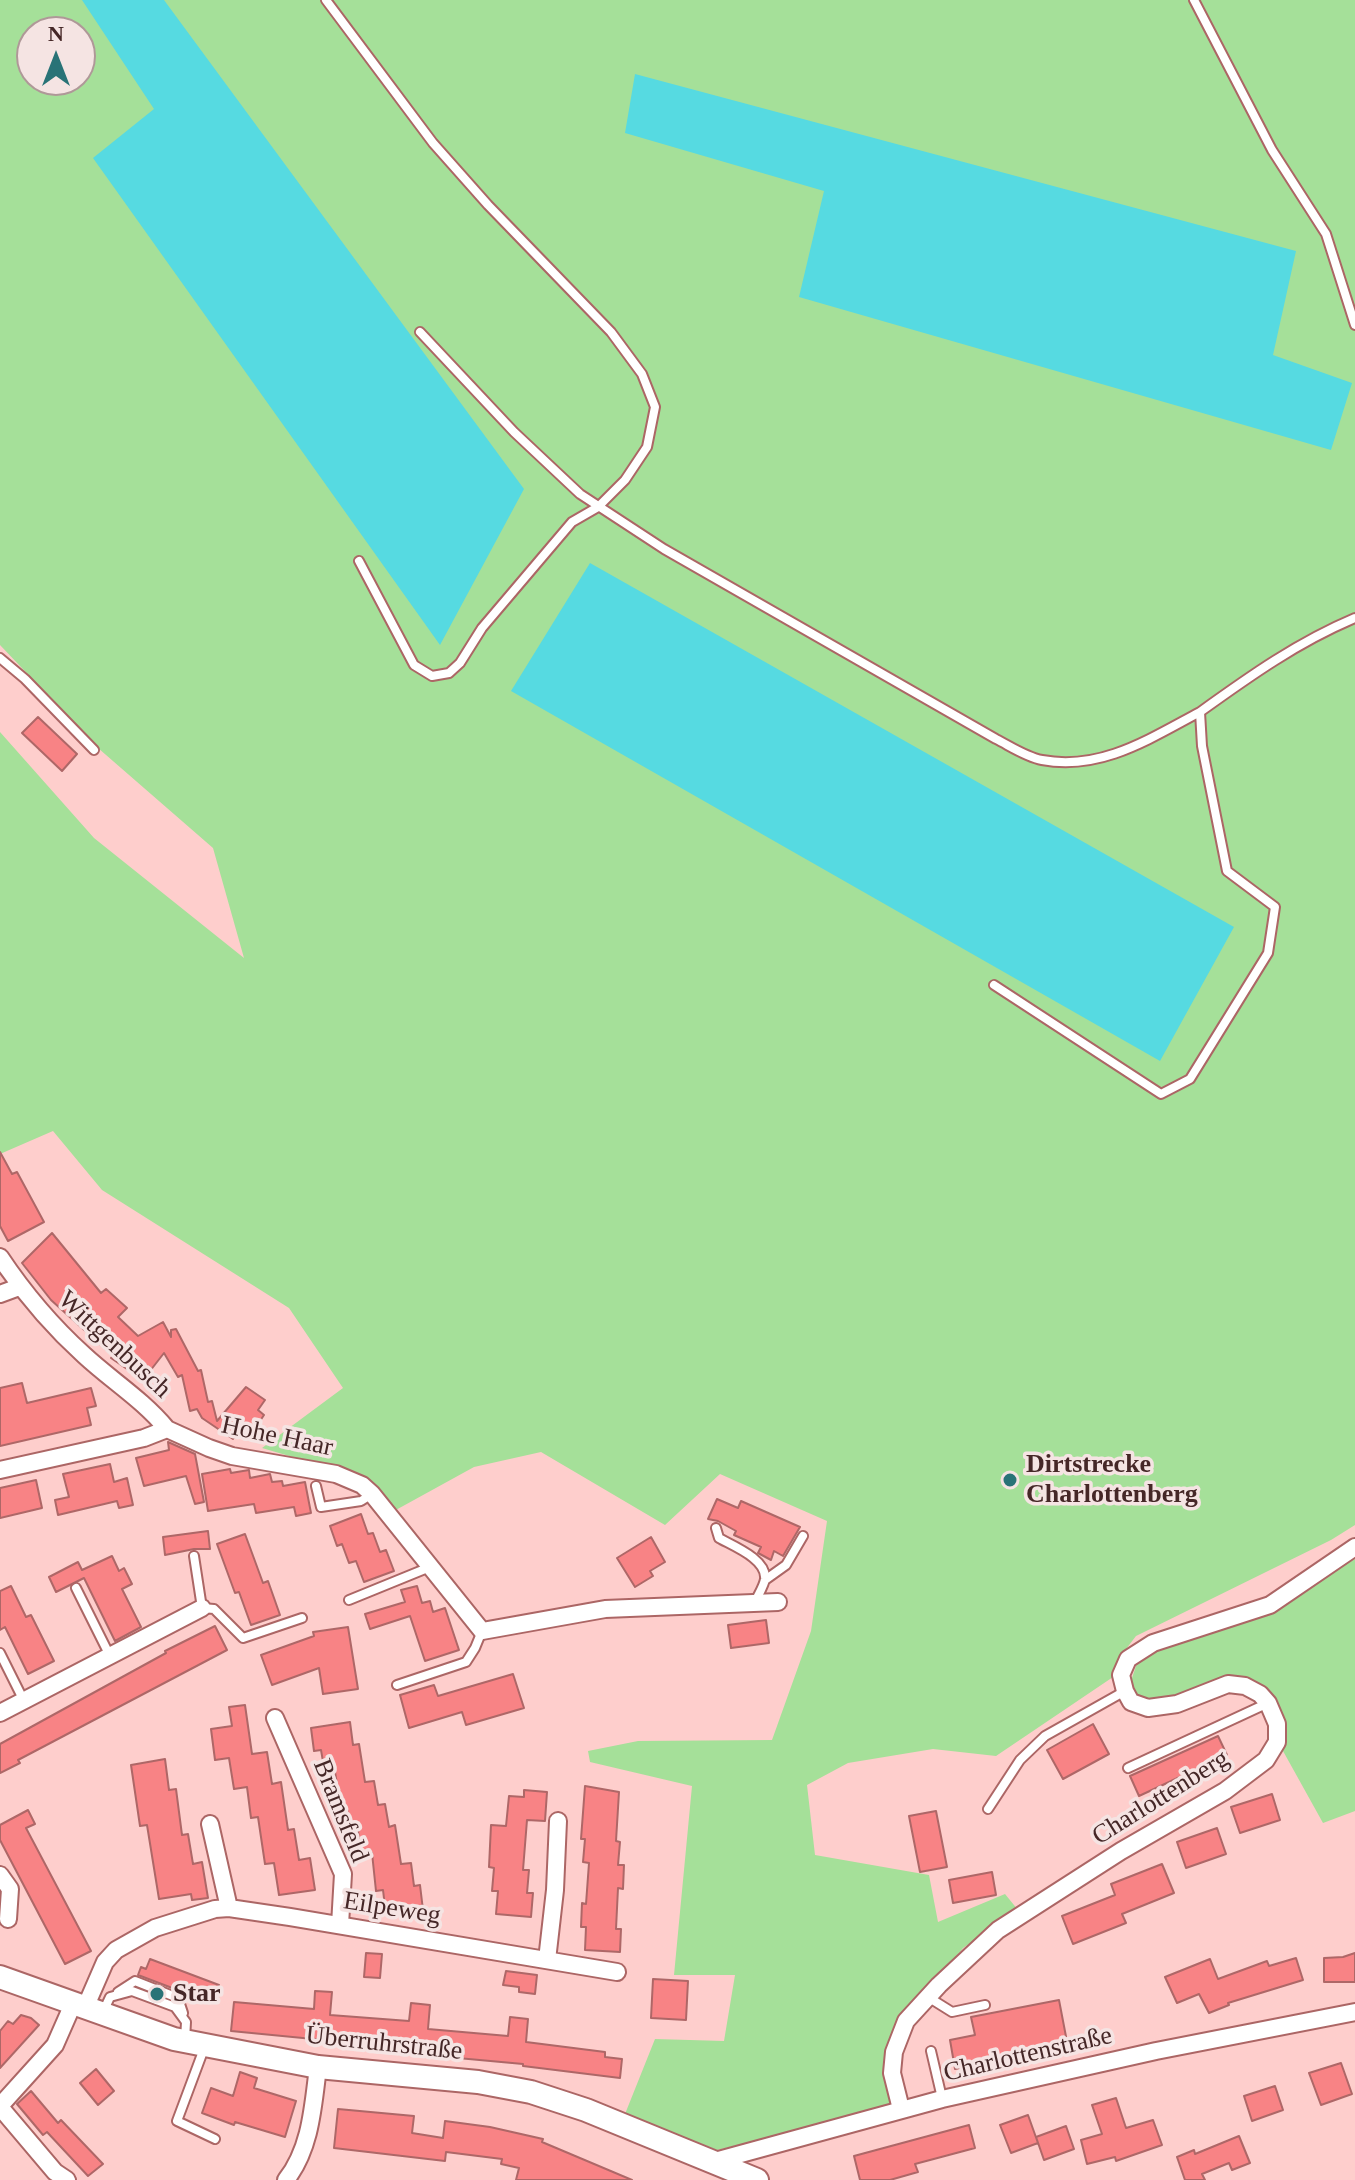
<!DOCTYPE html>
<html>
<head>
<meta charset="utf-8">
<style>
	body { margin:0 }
	#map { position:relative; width:1355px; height:2180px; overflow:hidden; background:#fececc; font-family:Georgia,serif }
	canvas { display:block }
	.north { position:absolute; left:16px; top:16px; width:80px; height:80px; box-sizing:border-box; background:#f5e4e3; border:2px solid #af9898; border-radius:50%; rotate:0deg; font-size:22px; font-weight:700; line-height:32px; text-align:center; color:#452727 }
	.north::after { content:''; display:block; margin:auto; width:28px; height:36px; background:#297377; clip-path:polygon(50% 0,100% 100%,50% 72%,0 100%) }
</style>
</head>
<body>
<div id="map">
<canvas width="1355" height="2180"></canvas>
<div class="north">N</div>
</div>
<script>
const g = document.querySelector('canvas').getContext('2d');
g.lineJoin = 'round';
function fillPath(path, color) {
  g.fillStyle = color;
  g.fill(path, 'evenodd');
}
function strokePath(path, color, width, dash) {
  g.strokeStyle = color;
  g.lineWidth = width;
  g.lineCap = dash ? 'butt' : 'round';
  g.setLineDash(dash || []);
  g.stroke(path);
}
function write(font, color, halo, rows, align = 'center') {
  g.font = font + ' Georgia,serif';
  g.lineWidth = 7;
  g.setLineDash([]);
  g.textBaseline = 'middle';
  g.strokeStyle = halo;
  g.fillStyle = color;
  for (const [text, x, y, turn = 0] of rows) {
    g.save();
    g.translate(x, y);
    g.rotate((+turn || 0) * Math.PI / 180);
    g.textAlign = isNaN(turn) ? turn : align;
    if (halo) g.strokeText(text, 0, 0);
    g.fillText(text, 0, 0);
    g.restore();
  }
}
const green = new Path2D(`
	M0 0H1355V1525L1331 1540 1136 1636 1123 1653 1116 1675 996 1756 933 1749 848 1763 807 1785 815 1855 929 1875 938 1922 1005 1894 1018 1910 963 1948 937 1981 897 2019 888 2067 898 2103 885 2110 717 2150 625 2114 655 2039 724 2041 735 1975H674L692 1786 590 1762 588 1751 638 1741 772 1740 811 1631 827 1521 720 1474 665 1525 541 1452 474 1467 394 1511 371 1480 262 1448 343 1388 289 1308 102 1190 53 1131 0 1154V732L94 838 244 958 213 848 98 748 0 645ZM32 32H80V80H32Z
	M1355 1559V1811L1323 1823 1278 1742V1723L1249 1685 1151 1702 1132 1692 1131 1681 1139 1657 1272 1606Z`);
const water = new Path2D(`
	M82 0H164L524 489 440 645 93 158 154 109Z
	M635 74 1296 251 1273 355 1352 383 1331 450 799 297 824 191 625 133Z
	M590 563 1234 927 1160 1061 511 691Z`);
const building = new Path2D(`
	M38 717 77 754 62 771 22 733Z
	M0 1152 12 1174 17 1172 44 1222 8 1241 0 1226Z
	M52 1233 101 1293 106 1289 127 1308 118 1317 138 1336 163 1322 171 1337V1330L176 1329 198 1371 201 1370 208 1402 212 1401 217 1421 246 1387 265 1400 258 1410 264 1415 250 1436 240 1429 233 1439 202 1418 197 1409 190 1411 182 1375 178 1377 164 1353 143 1380 111 1358 113 1356 51 1300 22 1263Z
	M22 1383 27 1403 91 1388 96 1406 87 1408 91 1425 0 1446V1388Z
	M168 1442 195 1454 204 1502 195 1504 186 1476 144 1486 136 1458 169 1450Z
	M110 1464 114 1482 127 1478 133 1505 119 1508 117 1501 58 1515 55 1500 69 1497 63 1474Z
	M230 1469 231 1473 249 1470 250 1478 270 1474 272 1482 282 1481 283 1486 305 1482 311 1513 296 1516 294 1507 256 1513 254 1504 208 1511 202 1474Z
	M36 1480 42 1508 0 1518V1488Z
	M717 1499 738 1508 741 1501 800 1527 783 1556 774 1551 771 1560 758 1553 761 1547 734 1535 736 1531 718 1521 708 1519Z
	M361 1514 368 1534 373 1533 380 1552 386 1550 394 1571 364 1582 356 1561 349 1563 342 1544 337 1546 330 1526Z
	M208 1531 210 1549H194L165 1555 163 1537Z
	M245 1534 263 1583 268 1581 280 1615 251 1625 239 1592 235 1593 217 1544Z
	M651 1537 665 1562 650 1571 653 1576 635 1587 617 1558Z
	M112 1556 119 1571 124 1568 132 1584 122 1589 141 1627 115 1641 84 1578 56 1592 49 1577 78 1562 82 1570Z
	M11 1586 26 1617 31 1615 54 1661 28 1674 5 1627 0 1630V1591Z
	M417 1586 422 1603 430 1601 433 1612 445 1608 459 1650 425 1661 410 1616 370 1629 365 1614 405 1602 401 1590Z
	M766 1620 769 1643 731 1648 728 1625Z
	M215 1626 227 1650 18 1760 20 1763 0 1773V1744L166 1653 165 1651Z
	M348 1627 358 1689 323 1694 319 1668 272 1685 261 1655 314 1636 313 1632Z
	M513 1674 524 1708 466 1725 462 1712 409 1728 400 1695 434 1685 438 1696Z
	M245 1705 252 1754 267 1752 272 1784 281 1782 288 1830 294 1829 299 1860 310 1858 315 1890 279 1895 274 1863 265 1864 258 1817 251 1818 247 1787 234 1789 229 1758 215 1760 211 1729 232 1726 229 1707Z
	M350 1722 353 1745 359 1744 365 1782 374 1781 378 1805 385 1804 389 1827 395 1825 401 1864 411 1863 414 1886 420 1885 423 1910 386 1915 383 1890 376 1891 372 1853 361 1855 358 1831 351 1832 347 1809 341 1810 335 1772 325 1773 321 1750 314 1751 311 1728Z
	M1093 1724 1109 1754 1063 1779 1047 1750Z
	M1218 1736 1227 1755 1139 1796 1130 1776Z
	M165 1759 169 1790 176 1789 182 1835 188 1834 193 1864 202 1862 208 1898 192 1900 191 1894 159 1899 147 1825 140 1826 131 1765Z
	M585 1786 619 1792 616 1841 620 1842 618 1865H624L623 1889 618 1888 616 1929H621L620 1952 585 1950 586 1927H581L582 1903 586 1904 589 1863 583 1862 585 1839H581Z
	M524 1790 547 1792 545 1821 527 1820 523 1870H529L527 1893H533L531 1917 496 1914 498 1891H492L494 1868 489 1867 491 1825 506 1826 509 1796 524 1797Z
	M1272 1794 1280 1820 1240 1833 1231 1807Z
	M28 1810 35 1824 26 1828 91 1951 65 1964 0 1840V1825Z
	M936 1811 947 1867 920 1872 909 1816Z
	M1217 1828 1226 1854 1186 1868 1177 1842Z
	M1162 1864 1174 1893 1122 1914 1126 1923 1073 1944 1062 1916 1115 1895 1111 1884Z
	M992 1872 996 1895 953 1903 949 1880Z
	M366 1953 382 1954 380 1978 364 1977Z
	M1355 1953V1982H1324V1958L1343 1957Z
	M1296 1958 1303 1980 1228 2003 1229 2005 1209 2013 1199 1994 1177 2003 1165 1977 1210 1959 1218 1979 1267 1961 1269 1966Z
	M150 1959 219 1985 213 2001 181 1988 180 1991 138 1975 141 1967 146 1969Z
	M506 1971 537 1975 535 1994 519 1992V1987L503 1985Z
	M653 1979 688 1981 686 2020 651 2018Z
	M315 1991 332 1992 330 2015 409 2021 411 2003 430 2005 428 2029 508 2036 510 2017 528 2019 526 2042 605 2052V2057L622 2059 620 2078 523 2066V2064L425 2055 426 2050 231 2031 234 2002 314 2009Z
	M1059 2000 1068 2047 955 2069 950 2040 975 2035 971 2017Z
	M21 2015 31 2018 39 2025 0 2068V2031L8 2021 13 2024Z
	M1341 2063 1352 2094 1321 2105 1309 2073Z
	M96 2069 114 2091 98 2105 80 2083Z
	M240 2072 257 2078 254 2088 296 2101 285 2137 235 2122 234 2125 202 2113 211 2088 233 2096Z
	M1275 2086 1283 2110 1252 2121 1244 2096Z
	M31 2091 58 2123 61 2120 103 2164 88 2176 47 2132 43 2135 17 2104Z
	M1116 2098 1126 2128 1153 2120 1162 2145 1116 2161 1115 2157 1087 2164 1081 2140 1102 2134 1092 2105Z
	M338 2109 414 2116 412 2133 443 2138 445 2121 490 2127 543 2139 542 2142 632 2180H516L519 2168 501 2164 502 2159 446 2152 445 2161 334 2148Z
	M1028 2115 1038 2143 1011 2153 1000 2125Z
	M969 2125 975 2148 915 2164 918 2172 890 2180H860L854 2156Z
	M1066 2126 1074 2149 1044 2160 1036 2137Z
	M1239 2136 1250 2163 1232 2170 1229 2163 1202 2174 1205 2180H1185L1177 2157 1194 2150 1195 2154Z`);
const service = new Path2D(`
	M326 0 433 143 488 205 611 332 642 374 655 407 647 447 625 480 598 507 572 522 482 628 460 663 449 673 432 676 414 665 359 561
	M1194 0 1272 150 1326 234 1355 325
	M420 332 514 432 580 494 664 549 996 739C1010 746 1026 757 1042 760 1101 771 1149 739 1200 712
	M0 658 25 679 94 750
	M994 985 1161 1094 1190 1079 1268 953 1275 907 1227 871 1202 746 1200 712C1250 676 1298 642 1355 618
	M316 1486 321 1507 361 1501 372 1494
	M716 1528 719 1538C733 1546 767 1559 765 1579 764 1586 758 1595 755 1602
	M194 1556 202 1608 214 1609 243 1638 302 1618
	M765 1580 786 1565 803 1536
	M76 1588 110 1656
	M349 1600 430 1567
	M0 1653 24 1701
	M397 1685 466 1662 475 1648 482 1631
	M1128 1768 1268 1703
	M988 1809 1020 1760 1045 1736 1125 1691
	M118 1992 135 1981 178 1998 183 2013
	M928 1997 952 2012 985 2005
	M103 2012 110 1997 132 1991 175 2007 186 2022 185 2040
	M205 2046 177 2121 215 2139
	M931 2051 942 2098`);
const minor = new Path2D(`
	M0 1257C24 1293 52 1326 84 1355 112 1381 142 1399 167 1429
	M0 1294 19 1287
	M0 1470 144 1438 167 1429 209 1448 232 1456 336 1474 362 1485 372 1494 482 1631 605 1609 778 1602
	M0 1713 202 1608
	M275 1718 343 1874 340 1925
	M210 1824 229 1908
	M0 1875 10 1889 8 1919
	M547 1960 555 1890 558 1821
	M85 2008 105 1962 116 1950 155 1928 215 1909 229 1908 290 1917 617 1972
	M0 2106 55 2045 73 2004
	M0 2107 55 2172 67 2180
	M901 2109 892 2073 894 2052 906 2021 939 1985 998 1930 1121 1851 1225 1791 1266 1760 1277 1742V1724L1268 1703 1260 1694 1245 1686 1228 1684 1177 1704 1148 1708 1131 1702 1125 1691 1121 1675 1128 1659 1153 1643 1270 1605 1355 1547
	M715 2161 942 2099 1156 2051 1355 2012
	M286 2180C311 2148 313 2106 318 2067`);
const secondary = new Path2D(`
	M0 1977 174 2039 318 2067 478 2082 531 2092 586 2110 757 2180`);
const markers = [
	[1010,1480,8,"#297377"],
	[157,1994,8,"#297377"]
];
const streetNames = [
	["Wittgenbusch",114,1345,43],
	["Hohe Haar",277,1437,12],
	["Charlottenberg",1161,1798,-32],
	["Bramsfeld",340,1811,68],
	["Eilpeweg",392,1909,9],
	["Überruhrstraße",384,2044,6],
	["Charlottenstraße",1028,2055,-13]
];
const poiNames = [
	["Dirtstrecke",1026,1465],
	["Charlottenberg",1026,1495],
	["Star",173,1994]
];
fillPath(green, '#a5e099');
fillPath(water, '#56dae1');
fillPath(building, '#f88385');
strokePath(building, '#ae6767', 2);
strokePath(service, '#ac6665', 12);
strokePath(minor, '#ac6665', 20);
strokePath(secondary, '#ac6665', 26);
strokePath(service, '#fff', 8);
strokePath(minor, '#fff', 16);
strokePath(secondary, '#fff', 22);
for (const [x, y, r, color] of markers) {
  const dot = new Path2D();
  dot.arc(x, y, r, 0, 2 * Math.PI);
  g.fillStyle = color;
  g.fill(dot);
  strokePath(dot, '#f5e4e3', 3);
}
write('26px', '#452727', '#f5e4e3', streetNames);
write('bold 26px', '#452727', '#f5e4e3', poiNames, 'left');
</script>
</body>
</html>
